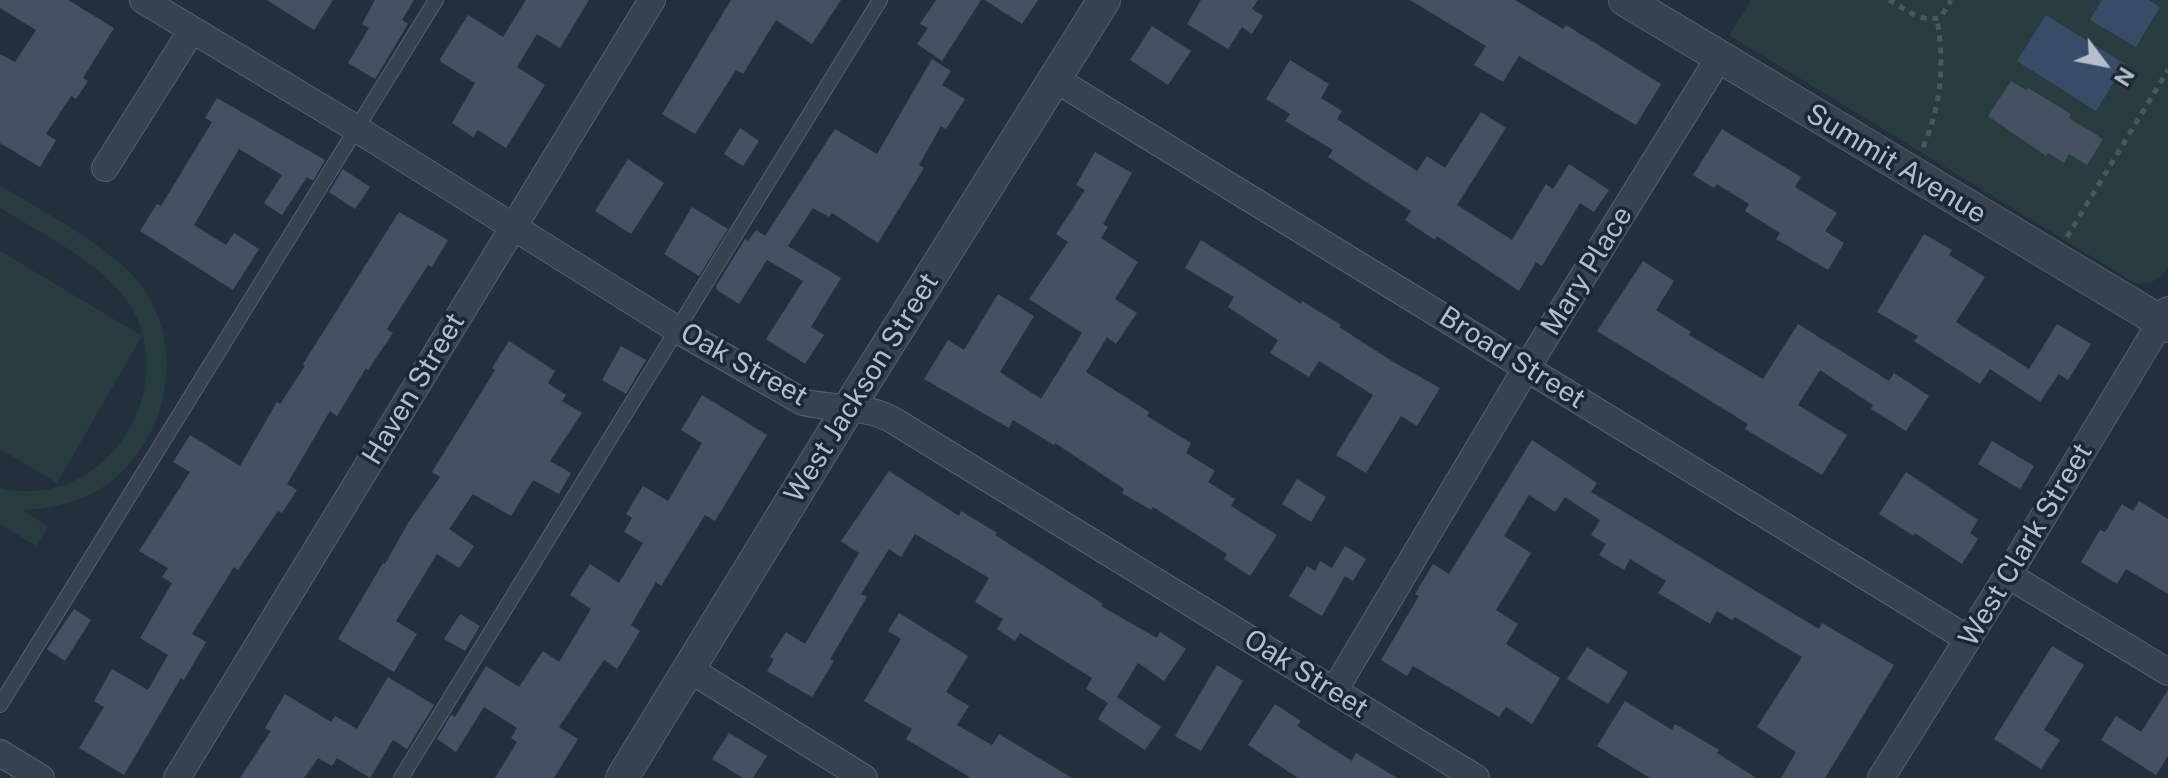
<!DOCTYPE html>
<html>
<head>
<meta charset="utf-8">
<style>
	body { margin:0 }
	#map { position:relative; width:2168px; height:778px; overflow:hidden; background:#242f3e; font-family:"Public Sans",sans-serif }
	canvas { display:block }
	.north { position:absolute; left:2064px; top:24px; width:80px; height:80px; -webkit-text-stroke:6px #1d2633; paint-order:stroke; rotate:122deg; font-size:22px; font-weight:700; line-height:32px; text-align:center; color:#b4bcc9 }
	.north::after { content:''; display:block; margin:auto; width:28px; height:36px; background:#b4bcc9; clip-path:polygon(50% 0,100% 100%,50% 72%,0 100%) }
</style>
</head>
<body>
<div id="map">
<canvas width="2168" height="778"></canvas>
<div class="north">N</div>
</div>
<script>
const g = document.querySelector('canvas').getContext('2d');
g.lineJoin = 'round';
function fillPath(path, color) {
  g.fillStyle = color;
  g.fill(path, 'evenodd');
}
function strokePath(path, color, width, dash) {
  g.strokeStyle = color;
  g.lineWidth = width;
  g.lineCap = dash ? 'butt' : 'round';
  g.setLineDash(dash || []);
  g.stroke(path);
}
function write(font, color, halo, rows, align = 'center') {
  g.font = font + ' "Public Sans",sans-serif';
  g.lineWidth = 7;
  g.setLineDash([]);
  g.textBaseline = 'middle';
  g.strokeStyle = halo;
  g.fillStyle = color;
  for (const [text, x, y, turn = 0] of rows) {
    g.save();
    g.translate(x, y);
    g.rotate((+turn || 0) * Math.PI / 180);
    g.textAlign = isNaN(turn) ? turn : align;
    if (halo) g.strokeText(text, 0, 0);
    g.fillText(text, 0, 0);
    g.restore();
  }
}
const green = new Path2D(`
	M1751 0H2168V268C2159 281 2151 284 2135 283L1729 35Z
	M0 185C41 211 103 242 135 278 188 339 171 436 109 483 83 502 54 508 23 510L48 527 36 546 0 524V488C100 512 178 400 134 312 111 266 43 235 0 208Z
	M0 251 142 336 57 483 0 449Z`);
const water = new Path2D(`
	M2102 0H2149L2160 7 2136 47 2090 20Z
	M2046 15 2125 64 2096 111 2017 61Z`);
const building = new Path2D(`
	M0 0H68L114 28 83 78 88 81 76 99 71 96 46 134 56 140 40 167 0 143V54L15 62 36 30 0 8Z
	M267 0H333L314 30Z
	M375 0H414L402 20 408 24 375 79 348 63 369 28 362 24Z
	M526 0H589L560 48 537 34 517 67 545 85 506 148 478 130 473 137 452 123 475 83 441 62 440 59 468 15 503 37Z
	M731 0H841L812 44 776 20 743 74 736 70 695 134 662 114Z
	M936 0H981L942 61 917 44 928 28 920 24Z
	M985 0H1038L1022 24Z
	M1201 0H1258L1252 9 1263 16 1252 34 1242 27 1228 49 1187 24Z
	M1410 0H1515L1563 29 1566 25 1661 84 1636 125 1519 56 1503 82 1474 65 1486 46Z
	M1152 26 1191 51 1168 85 1130 60Z
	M932 59 951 71 942 85 965 99 946 129 941 126 919 165 924 168 878 243 832 213 829 217 813 208 788 246 841 278 811 327 824 335 805 364 766 339 803 281 767 260 739 304 717 290 716 286 745 239 748 241 756 230 765 236 835 129 877 154Z
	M1290 60 1329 84 1321 98 1342 111 1337 119 1417 171 1427 156 1445 168 1481 112 1506 128 1457 205 1512 240 1546 184 1553 189 1569 164 1609 190 1594 212 1580 203 1542 266 1536 262 1519 291 1437 236 1435 240 1405 220 1411 211 1328 157 1333 150 1285 121 1290 114 1266 99Z
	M2011 81 2026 90 2028 88 2071 114 2069 118 2103 139 2087 165 2069 154 2064 163 2048 153 2046 156 1988 116Z
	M217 98 325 160 313 181 307 177 282 215 264 203 282 175 239 149 194 225 226 245 234 233 259 249 233 290 140 231 157 204 161 206 212 122 205 118Z
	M740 128 759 141 743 166 724 154Z
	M1722 129 1801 177 1795 187 1837 213 1825 231 1844 243 1828 270 1776 239 1780 233 1745 211 1749 204 1717 184 1714 188 1693 175Z
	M1095 152 1132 173 1103 224 1108 227 1101 238 1138 262 1115 299 1137 313 1116 344 1107 337 1086 372 1149 412 1147 416 1191 443 1186 453 1215 471 1208 482 1235 499 1231 506 1277 535 1250 576 1224 559 1227 554 1153 507 1151 510 1122 493 1124 489 1055 443 1054 445 1013 420 1009 428 924 379 948 340 964 350 998 294 1034 316 1000 372 1041 399 1082 333 1029 299 1068 242 1056 234 1085 190 1076 185Z
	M628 159 664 183 631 234 595 211Z
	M343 169 370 187 355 209 329 192Z
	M692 207 728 229 699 276 664 254Z
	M399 212 448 240 432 267 428 265 387 329 393 333 368 370 366 368 337 416 330 411 287 484 297 490 282 513 278 511 238 570 234 567 192 634 206 642 184 680 181 678 124 775 79 748 104 707 94 701 112 669 148 690 168 655 140 638 172 583 162 577 168 568 139 551 190 472 173 462 190 435 240 466 277 402 280 404 305 366 303 364Z
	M1924 234 1952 250 1949 255 1985 277 1956 322 2029 369 2057 324 2091 344 2068 380 2059 374 2040 402 1990 369 1980 384 1914 341 1918 336 1877 312Z
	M1201 240 1301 304 1302 301 1341 325 1339 327 1395 363 1440 388 1417 426 1401 416 1366 473 1336 455 1373 395 1319 361 1309 377 1270 353 1278 340 1228 307 1234 297 1185 268Z
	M1643 261 1674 281 1656 310 1691 332 1689 335 1763 379 1798 324 1889 381 1894 373 1929 396 1906 431 1871 409 1873 405 1820 370 1798 405 1847 435 1822 475 1745 429 1748 424 1597 331Z
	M509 341 555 371 548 383 566 395 562 401 582 413 550 461 571 473 559 494 533 480 511 516 473 494 449 529 474 546 459 568 437 554 396 621 417 634 394 672 338 639 383 563 385 564 408 523 440 477 432 472 495 370 492 368Z
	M621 346 646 360 626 394 602 380Z
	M702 395 767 435 715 521 705 515 661 586 656 582 631 625 640 631 617 669 604 660 559 727 578 739 554 778H495L517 742 511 738 517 728 484 707 456 752 437 739 451 715 455 717 486 666 519 687 543 651 559 662 591 609 570 595 590 564 619 583 643 543 624 532 632 518 626 514 643 486 668 501 702 443 681 430Z
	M1532 440 1597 483 1591 492 1819 629 1822 623 1894 665 1825 778H1781L1796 752 1757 727 1802 657 1735 617 1732 620 1717 611 1710 624 1658 593 1666 581 1630 559 1624 570 1599 555 1606 544 1591 535 1600 520 1565 497 1555 512 1529 495 1504 536 1531 553 1496 610 1518 624 1506 644 1560 678 1532 724 1506 707 1499 717 1413 666 1407 676 1381 660 1419 596 1415 594 1433 564 1449 574Z
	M1992 441 2034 466 2020 489 1978 464Z
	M889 471 959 516 961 511 997 533 995 535 1103 604 1101 606 1157 638 1160 632 1186 649 1164 681 1138 663 1117 697 1161 727 1145 750 1098 719 1108 703 1086 689 1092 678 1020 633 1015 641 997 629 1003 619 975 602 989 578 915 534 901 557 889 549 861 594 867 597 830 659 834 661 812 697 767 671 774 659 770 657 786 632 805 644 859 553 841 541Z
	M1906 472 1978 520 1970 533 1978 539 1962 564 1915 533 1914 536 1879 514Z
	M1297 479 1326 497 1311 522 1282 504Z
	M2139 501 2168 519V594L2126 569 2117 584 2081 562 2100 530 2105 532 2122 504 2133 511Z
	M1345 546 1366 559 1353 581 1332 568Z
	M1320 561 1345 576 1322 616 1289 596 1307 566 1315 571Z
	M74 609 91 620 65 661 47 649Z
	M899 613 968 656 946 692 969 706 957 725 992 745 999 734 1072 778H971L906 739 912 729 864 701 901 639 888 631Z
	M460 614 480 626 465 651 444 639Z
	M2052 646 2084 665 2044 730 2060 740 2041 769 1994 739Z
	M1587 647 1628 672 1608 704 1567 679Z
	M1217 665 1243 681 1201 751 1175 736Z
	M388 677 434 705 407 749 393 740 370 778 337 758 332 766 318 758 304 778H240L271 731 265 728 285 694 331 722 335 716 357 729Z
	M2168 690V756L2156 775 2101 740 2116 716 2141 732Z
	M1625 701 1672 730 1675 724 1719 750 1717 753 1756 778H1650L1597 746Z
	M1275 704 1301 721 1297 726 1352 761 1356 753 1397 778H1298L1248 745Z
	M729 733 767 756 753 778H743L712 759Z`);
const path = new Path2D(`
	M1889 0C1905 9 1922 24 1941 17L1951 0
	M1923 147C1941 107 1945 63 1937 19
	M2067 237 2168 70`);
const service = new Path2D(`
	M0 705 436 0
	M401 778 880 0`);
const minor = new Path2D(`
	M143 0 357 129 678 330 803 402C835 410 861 404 891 419L1476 778
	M1055 79 1968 639
	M105 168 192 30
	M2008 575 2168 672
	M689 669 864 778
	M1334 691 1527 367 1719 58
	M0 753 41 778
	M177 778 652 0
	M1881 778 2008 575 2168 310`);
const tertiary = new Path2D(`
	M1625 0 2168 326
	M622 778 849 407 1104 0`);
const streetNames = [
	["Summit Avenue",1896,164,31],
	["Mary Place",1587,271,-58],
	["Broad Street",1512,358,32],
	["Oak Street",744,365,29],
	["West Jackson Street",862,388,-58],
	["Haven Street",414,389,-59],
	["West Clark Street",2026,545,-59],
	["Oak Street",1306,674,32]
];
fillPath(green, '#263c3f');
fillPath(water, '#394c67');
fillPath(building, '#455162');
strokePath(service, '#565f6c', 16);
strokePath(minor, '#565f6c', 28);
strokePath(tertiary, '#565f6c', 34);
strokePath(path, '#44595c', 5, [6, 6]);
strokePath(service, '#38414e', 14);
strokePath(minor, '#38414e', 26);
strokePath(tertiary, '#38414e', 32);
write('28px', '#b4bcc9', '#1d2633', streetNames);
</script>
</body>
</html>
